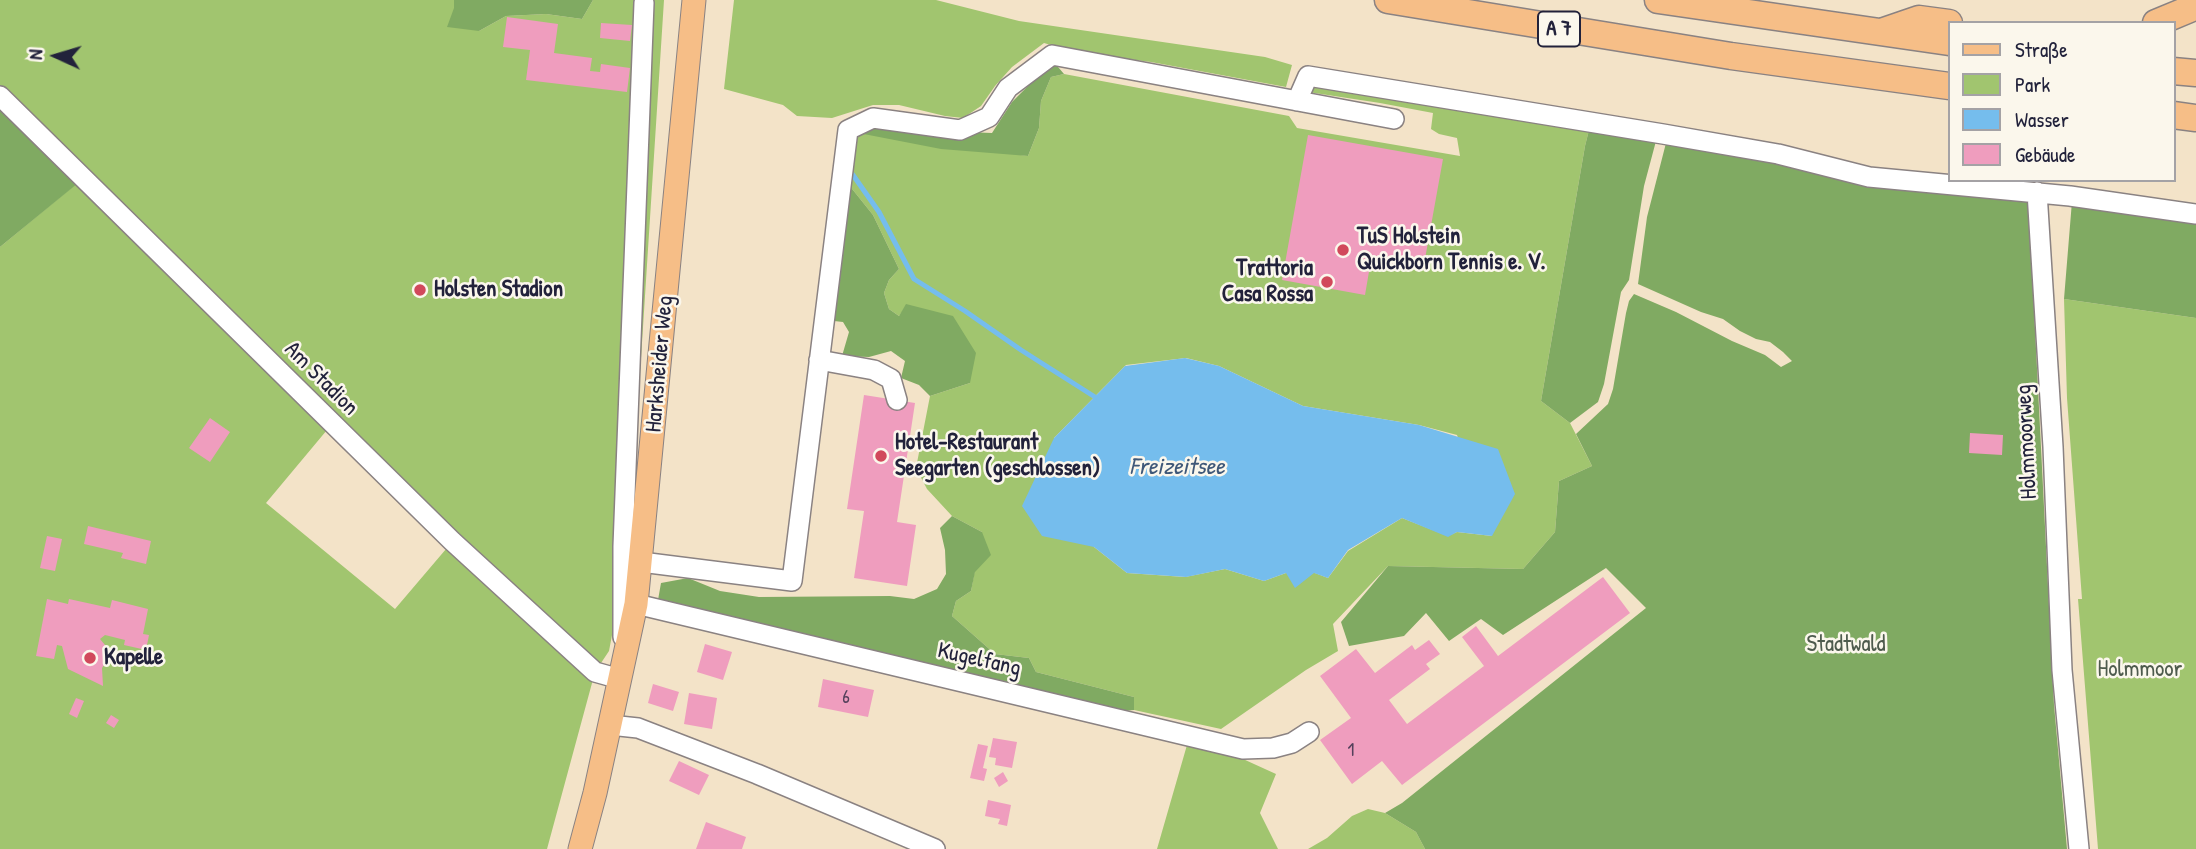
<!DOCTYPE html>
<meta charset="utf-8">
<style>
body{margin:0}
#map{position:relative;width:2196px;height:849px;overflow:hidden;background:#f3e3c8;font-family:"Patrick Hand",sans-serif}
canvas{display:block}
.legend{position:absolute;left:1948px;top:21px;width:228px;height:161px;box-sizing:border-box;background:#fbf7ec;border:2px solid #a4a2a5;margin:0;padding:9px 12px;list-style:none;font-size:21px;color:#22223b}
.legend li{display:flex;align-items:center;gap:14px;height:35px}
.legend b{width:35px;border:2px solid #a4a2a5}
.north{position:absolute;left:21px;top:21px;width:70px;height:70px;-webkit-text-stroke:5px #fbf7ec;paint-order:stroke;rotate:274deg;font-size:19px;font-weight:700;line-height:28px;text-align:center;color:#22223b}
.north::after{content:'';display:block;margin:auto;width:24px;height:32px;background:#22223b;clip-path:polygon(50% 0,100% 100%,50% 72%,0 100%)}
</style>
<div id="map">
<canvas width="2196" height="849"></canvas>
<ul class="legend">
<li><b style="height:9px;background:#f6be87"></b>Straße</li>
<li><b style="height:19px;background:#a1c56f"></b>Park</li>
<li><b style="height:19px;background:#75bded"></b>Wasser</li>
<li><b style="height:19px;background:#ef9dbe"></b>Gebäude</li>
</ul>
<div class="north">N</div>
</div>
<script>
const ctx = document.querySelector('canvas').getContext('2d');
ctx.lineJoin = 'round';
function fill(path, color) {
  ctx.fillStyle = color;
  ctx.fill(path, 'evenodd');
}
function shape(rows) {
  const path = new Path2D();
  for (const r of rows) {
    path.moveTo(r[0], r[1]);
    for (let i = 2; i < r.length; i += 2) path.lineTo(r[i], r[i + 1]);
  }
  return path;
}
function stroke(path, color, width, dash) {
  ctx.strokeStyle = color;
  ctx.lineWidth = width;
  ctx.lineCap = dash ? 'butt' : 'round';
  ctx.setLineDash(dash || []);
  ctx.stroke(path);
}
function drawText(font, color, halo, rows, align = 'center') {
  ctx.font = font + ' "Patrick Hand",sans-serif';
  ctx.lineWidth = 5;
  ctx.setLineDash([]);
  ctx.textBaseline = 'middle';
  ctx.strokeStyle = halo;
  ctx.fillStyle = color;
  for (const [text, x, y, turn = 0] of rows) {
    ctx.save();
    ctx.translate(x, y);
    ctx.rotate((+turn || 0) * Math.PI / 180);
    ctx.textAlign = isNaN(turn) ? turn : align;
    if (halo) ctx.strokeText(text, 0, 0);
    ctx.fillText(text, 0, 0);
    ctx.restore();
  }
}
fill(shape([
 [0,0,454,0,454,8,479,31,506,16,546,14,582,19,593,0,664,0,629,545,609,651,595,672,547,849,0,849,0,247,82,179,0,96],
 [332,424,452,542,395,609,266,503],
 [734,0,936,0,1019,21,1265,57,1292,65,1286,87,1151,62,1074,52,1044,43,1012,67,995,86,981,106,963,118,945,116,899,105,873,105,832,118,797,116,783,105,724,89],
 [1064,74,1289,116,1297,128,1460,156,1457,138,1439,134,1431,129,1433,113,1380,103,1308,92,1315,83,1589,130,1585,146,1541,401,1570,423,1592,466,1559,481,1555,532,1523,569,1388,566,1333,624,1338,651,1306,670,1221,729,1134,710,1134,697,1036,672,1029,658,995,654,952,616,956,601,971,591,982,532,952,516,927,489,916,468,930,396,970,383,921,309,907,305,899,316,889,309,884,293,889,280,899,269,873,215,849,185,856,132,1028,156,1039,128,1041,101,1051,77],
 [1186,358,1219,366,1303,406,1419,425,1457,435,1492,536,1457,532,1448,536,1402,518,1348,551,1328,578,1315,573,1286,573,1264,581,1225,569,1185,577,1127,573,1094,547,1054,438,1126,365],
 [2064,299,2196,318,2196,849,2098,849,2078,599,2082,599,2067,398],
 [1187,745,1243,759,1276,774,1260,813,1278,849,1157,849],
 [1368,809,1385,813,1416,832,1425,849,1308,849,1327,838,1352,816]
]), '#a1c56f');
fill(shape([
 [454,0,593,0,582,19,546,14,506,16,479,31,447,27,454,8],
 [1053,61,1064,74,1051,77,1041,101,1039,128,1028,156,941,149,843,130,862,113,940,131,992,133,1012,102],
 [0,96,83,179,0,247],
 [1589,130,1656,141,1644,186,1629,280,1621,292,1604,384,1598,402,1570,423,1541,401,1585,146],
 [1666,143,2032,199,2034,309,2054,705,2067,849,1425,849,1416,832,1385,813,1402,803,1646,608,1606,568,1503,635,1481,619,1449,641,1426,613,1404,636,1349,646,1341,622,1388,566,1523,569,1555,532,1559,481,1592,466,1576,434,1608,404,1613,389,1626,313,1629,301,1634,294,1676,312,1732,341,1765,355,1781,367,1792,361,1783,352,1770,342,1756,339,1740,331,1723,319,1701,312,1638,284,1647,217],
 [849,185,873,215,899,269,889,280,884,293,889,309,899,316,906,304,953,316,976,353,970,383,930,396,919,385,901,378,905,361,891,351,869,357,842,356,849,332,843,322,834,321],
 [2073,189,2196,204,2196,318,2064,299],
 [952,516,982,532,991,555,975,572,971,591,956,601,952,616,995,654,1029,658,1036,672,1134,697,1134,710,1103,713,658,600,661,583,688,578,720,591,759,597,890,596,914,599,937,589,946,574,945,550,940,528]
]), '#80aa62');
fill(shape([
 [1185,358,1219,366,1303,406,1419,425,1498,449,1515,494,1492,536,1457,532,1448,537,1402,518,1348,550,1328,578,1314,573,1295,588,1286,573,1264,581,1225,569,1186,577,1127,573,1094,547,1042,536,1022,506,1054,438,1125,366]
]), '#75bded');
stroke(shape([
 [853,175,879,212,914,279,965,311,1021,350,1095,397]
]), '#75bded', 5);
fill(shape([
 [507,17,558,24,554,53,592,58,590,71,600,72,601,64,630,68,627,92,526,80,530,50,503,47],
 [601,23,632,25,630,41,600,38],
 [1308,135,1443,159,1423,270,1371,260,1365,295,1282,280],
 [864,395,915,403,897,522,916,525,907,586,854,578,864,511,847,509],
 [210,418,230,432,210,462,189,448],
 [1970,433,2003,435,2002,455,1969,453],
 [88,526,151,541,146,564,121,558,123,553,84,544],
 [47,536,62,539,55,571,40,568],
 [1603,577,1630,613,1402,785,1382,761,1352,784,1320,740,1351,718,1320,676,1356,649,1375,673,1412,645,1415,650,1429,640,1440,654,1426,664,1430,669,1389,700,1407,724,1484,666,1462,637,1476,626,1498,656],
 [47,599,68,604,69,599,110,608,112,600,148,609,143,634,149,635,146,650,124,645,125,640,105,635,100,639,105,645,103,648,111,655,102,668,103,686,68,669,62,646,57,645,54,659,36,656],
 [705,644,732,652,723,680,697,672],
 [823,679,874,690,868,717,818,707],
 [653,684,679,692,673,711,648,703],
 [689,693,717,698,712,729,684,724],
 [76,698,84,701,77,718,69,714],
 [111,715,119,720,114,728,106,723],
 [993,738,1017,742,1012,768,995,765,996,758,989,757],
 [978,744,988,746,983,768,987,769,984,781,970,778],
 [679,761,709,775,699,795,669,781],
 [1003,772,1008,781,999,787,994,778],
 [988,800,1011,805,1007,826,998,824,1000,819,985,816],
 [706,822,746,837,742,849,696,849]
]), '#ef9dbe');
const minor = shape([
 [0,96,452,541,595,672,620,679],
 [1297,101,1308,76,1663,134,1778,154,1869,177,2070,196,2196,214],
 [2037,192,2053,447,2062,670,2079,849],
 [819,360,874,370,891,379,897,400],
 [641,562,792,581,848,130,873,118,960,130,989,117,1008,88,1052,55,1394,119],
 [636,604,1243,749,1273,748,1292,743,1309,732],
 [623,637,623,546,644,3],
 [610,725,638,728,757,774,935,849]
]);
const major = shape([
 [580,849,595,793,636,604,694,0]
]);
const highway = shape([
 [1388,0,1731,56,1949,86],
 [1658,0,1949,42],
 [2156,23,2192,8],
 [1884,31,1919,19,1949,23],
 [2173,71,2196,73],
 [2173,115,2196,118]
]);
stroke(minor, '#8a8282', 22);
stroke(major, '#8a8282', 25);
stroke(highway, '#8a8282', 29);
stroke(minor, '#fff', 19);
stroke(major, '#f6be87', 23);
stroke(highway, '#f6be87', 26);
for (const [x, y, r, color] of [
 [1343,250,7,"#d1495b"],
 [1327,282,7,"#d1495b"],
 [420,290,7,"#d1495b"],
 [881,456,7,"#d1495b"],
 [90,658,7,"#d1495b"]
]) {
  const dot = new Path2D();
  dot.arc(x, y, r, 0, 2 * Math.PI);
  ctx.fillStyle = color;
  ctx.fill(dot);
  stroke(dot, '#fbf7ec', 2.5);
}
drawText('19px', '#55415c', null, [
 ["6",846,698],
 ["1",1351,751]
]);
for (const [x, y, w] of [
 [1559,29,42]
]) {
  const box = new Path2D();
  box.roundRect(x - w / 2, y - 17.5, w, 35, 5);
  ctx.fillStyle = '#fbf7ec';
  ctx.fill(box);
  stroke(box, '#22223b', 2);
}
drawText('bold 21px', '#22223b', null, [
 ["A 7",1559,29]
]);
drawText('bold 23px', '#22223b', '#fbf7ec', [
 ["TuS Holstein",1357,237],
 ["Quickborn Tennis e. V.",1357,263],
 ["Trattoria",1313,269,"right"],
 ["Casa Rossa",1313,295,"right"],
 ["Holsten Stadion",434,290],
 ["Hotel-Restaurant",895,443],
 ["Seegarten (geschlossen)",895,469],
 ["Kapelle",104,658]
], 'left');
drawText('23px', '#22223b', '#fbf7ec', [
 ["Harksheider Weg",660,364,-85],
 ["Am Stadion",321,379,45],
 ["Holmmoorweg",2027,442,-93],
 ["Kugelfang",979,660,13]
]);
drawText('23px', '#4e5b4d', '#fbf7ec', [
 ["Stadtwald",1846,645],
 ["Holmmoor",2140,670]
]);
drawText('italic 24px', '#3f5879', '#fbf7ec', [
 ["Freizeitsee",1177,468]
]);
</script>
